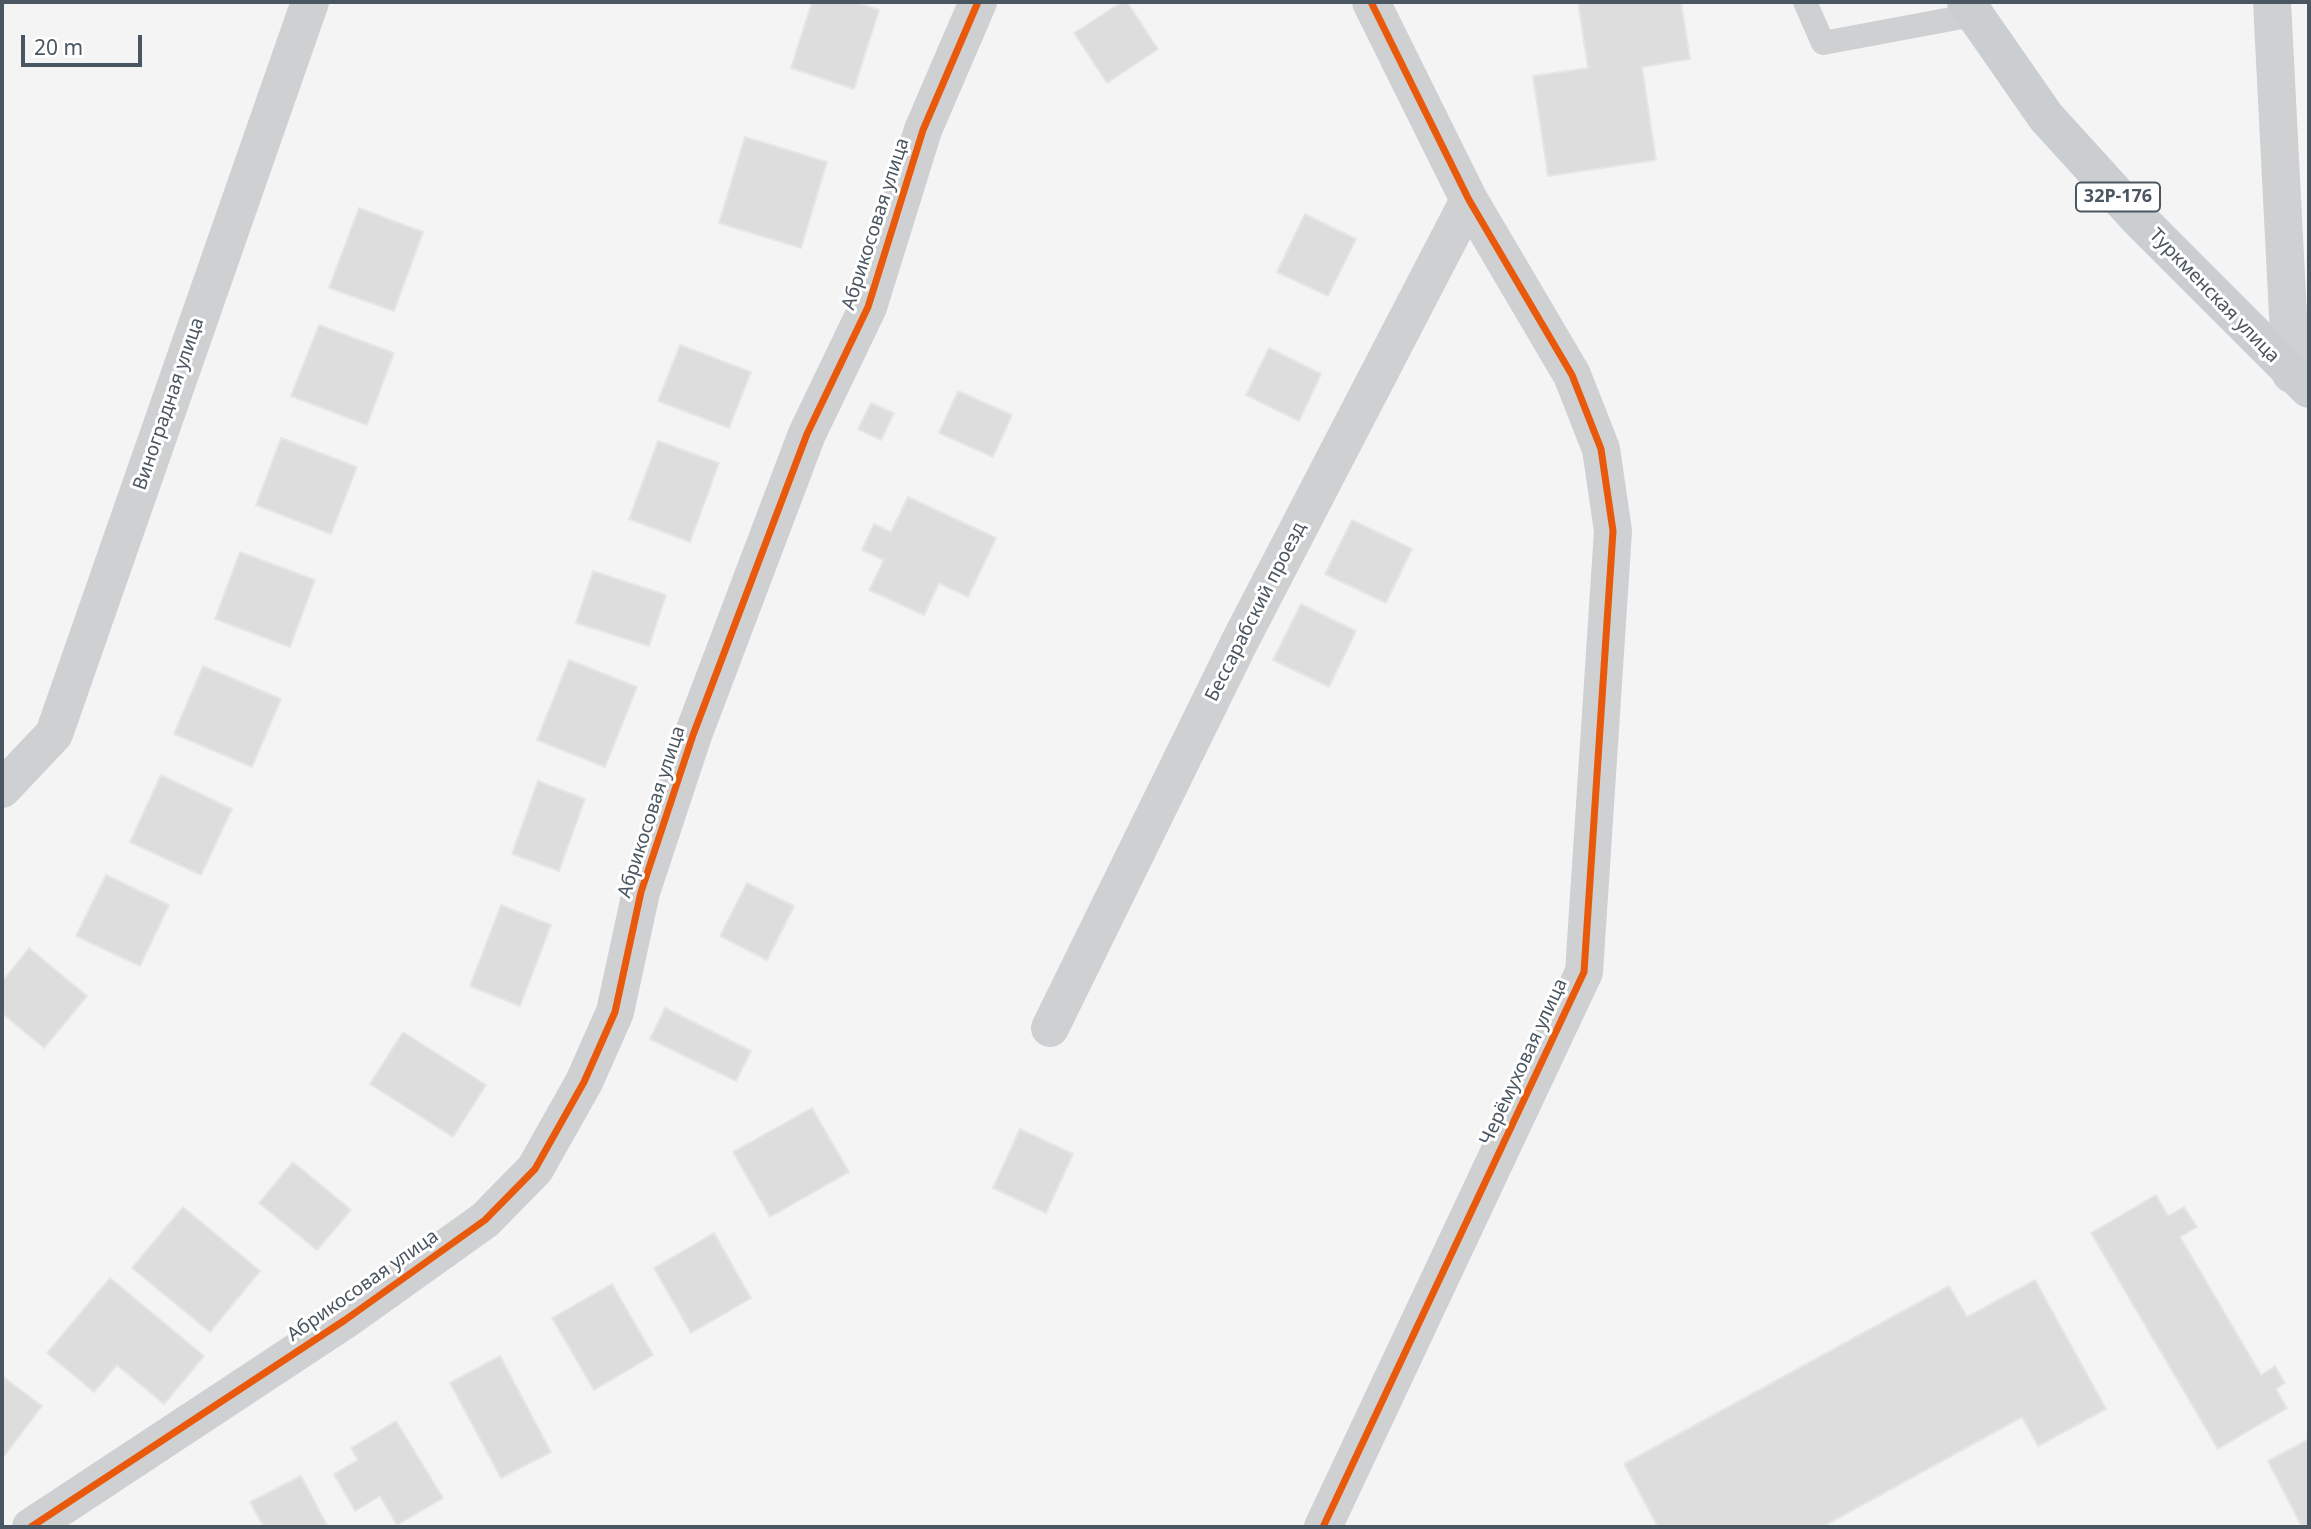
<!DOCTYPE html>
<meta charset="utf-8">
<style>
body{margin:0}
#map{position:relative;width:2311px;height:1529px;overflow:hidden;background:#f4f4f4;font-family:"Noto Sans",sans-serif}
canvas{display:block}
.frame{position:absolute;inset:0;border:4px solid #4a5661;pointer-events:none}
.scale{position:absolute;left:21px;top:35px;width:121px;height:32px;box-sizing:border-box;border:4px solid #4a5661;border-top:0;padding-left:9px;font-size:21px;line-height:24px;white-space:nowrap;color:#4a5661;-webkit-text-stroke:5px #fff;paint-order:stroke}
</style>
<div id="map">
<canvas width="2311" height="1529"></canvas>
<div class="frame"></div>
<div class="scale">20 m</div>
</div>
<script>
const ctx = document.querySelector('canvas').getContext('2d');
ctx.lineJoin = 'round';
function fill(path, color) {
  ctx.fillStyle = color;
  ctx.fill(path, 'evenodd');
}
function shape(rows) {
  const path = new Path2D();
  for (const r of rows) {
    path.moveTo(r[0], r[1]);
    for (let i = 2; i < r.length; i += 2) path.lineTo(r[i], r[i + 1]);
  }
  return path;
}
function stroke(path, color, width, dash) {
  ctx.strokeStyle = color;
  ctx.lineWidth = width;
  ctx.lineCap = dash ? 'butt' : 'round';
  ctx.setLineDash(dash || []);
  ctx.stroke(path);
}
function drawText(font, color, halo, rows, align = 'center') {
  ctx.font = font + ' "Noto Sans",sans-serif';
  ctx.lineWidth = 6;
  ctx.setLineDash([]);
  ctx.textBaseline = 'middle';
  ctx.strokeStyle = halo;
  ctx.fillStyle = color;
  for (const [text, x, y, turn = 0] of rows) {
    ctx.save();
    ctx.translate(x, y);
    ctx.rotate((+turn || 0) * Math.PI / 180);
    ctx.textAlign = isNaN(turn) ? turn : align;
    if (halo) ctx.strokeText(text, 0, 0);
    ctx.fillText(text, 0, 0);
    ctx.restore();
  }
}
const building = shape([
 [812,2,856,2,879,10,854,89,791,68,812,2],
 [1122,2,1127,2,1158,49,1107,83,1074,33,1122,2],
 [1578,2,1681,2,1690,59,1642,67,1656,160,1548,176,1533,76,1588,68,1578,2],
 [745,137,827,162,801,248,719,223,745,137],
 [359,208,423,232,394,311,329,288,359,208],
 [1305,214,1356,239,1328,296,1277,272,1305,214],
 [319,325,394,353,367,425,291,396,319,325],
 [680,345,751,372,729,428,658,401,680,345],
 [1269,348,1321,374,1299,421,1246,395,1269,348],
 [958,391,1012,415,993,457,939,433,958,391],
 [871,403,894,413,881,440,858,429,871,403],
 [281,438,357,467,331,534,256,505,281,438],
 [658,441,719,463,690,542,629,519,658,441],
 [908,497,996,538,968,597,939,583,924,615,869,590,884,560,862,550,874,524,891,532,908,497],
 [1352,520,1412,549,1386,603,1325,574,1352,520],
 [240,552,315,580,290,647,215,619,240,552],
 [593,571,666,595,649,646,576,623,593,571],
 [1301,604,1356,631,1329,687,1273,660,1301,604],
 [569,660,637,687,605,767,537,740,569,660],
 [203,666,281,699,252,767,174,734,203,666],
 [161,775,232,809,201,875,130,842,161,775],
 [538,781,585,799,559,871,512,854,538,781],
 [106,875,169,905,140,966,76,936,106,875],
 [747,883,794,906,767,960,720,936,747,883],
 [501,905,551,925,520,1006,470,986,501,905],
 [29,948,87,996,44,1048,2,1013,2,982,29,948],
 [665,1008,751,1051,736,1081,650,1039,665,1008],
 [403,1032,486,1085,453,1137,370,1084,403,1032],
 [812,1108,849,1172,770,1217,733,1152,812,1108],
 [1020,1129,1073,1154,1046,1213,993,1188,1020,1129],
 [293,1162,351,1210,317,1250,259,1203,293,1162],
 [2156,1195,2168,1216,2184,1207,2197,1227,2180,1237,2261,1375,2275,1366,2285,1383,2276,1389,2287,1408,2218,1449,2091,1233,2156,1195],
 [183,1207,260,1271,210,1332,132,1268,183,1207],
 [714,1233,751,1298,691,1333,654,1268,714,1233],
 [110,1278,204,1356,164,1404,117,1365,94,1392,47,1353,110,1278],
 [2035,1280,2106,1409,2038,1446,2022,1417,1822,1527,1658,1527,1624,1464,1949,1286,1967,1317,2035,1280],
 [612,1284,653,1355,594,1390,552,1318,612,1284],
 [500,1356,551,1452,501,1478,450,1383,500,1356],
 [2,1376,42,1406,2,1459,2,1376],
 [396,1421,443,1498,397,1525,380,1496,355,1511,334,1474,358,1460,351,1448,396,1421],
 [2309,1439,2309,1527,2302,1527,2268,1461,2309,1439],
 [301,1476,328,1527,264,1527,250,1502,301,1476]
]);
fill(building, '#ddddde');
stroke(building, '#e5e6e7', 2);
stroke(shape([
 [1805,2,1823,43,1973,15]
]), '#ced0d2', 24);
stroke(shape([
 [2272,2,2291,374],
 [2,789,54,734,310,2],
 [1050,1028,1240,641,1469,200],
 [31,1527,345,1320,485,1220,535,1169,584,1082,615,1012,641,892,693,735,807,434,868,307,923,130,978,2],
 [1323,1527,1584,972,1613,531,1601,449,1572,375,1469,200,1371,2]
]), '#ced0d2', 38);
stroke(shape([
 [1966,2,2046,117,2137,217,2309,389]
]), '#caced1', 38);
stroke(shape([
 [31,1527,345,1320,485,1220,535,1169,584,1082,615,1012,641,892,693,735,807,434,868,307,923,130,978,2],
 [1323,1527,1584,972,1613,531,1601,449,1572,375,1469,200,1371,2]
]), '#e8590c', 7);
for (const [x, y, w] of [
 [2118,197,84]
]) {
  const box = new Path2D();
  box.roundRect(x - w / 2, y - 14.5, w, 29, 5);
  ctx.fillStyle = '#fff';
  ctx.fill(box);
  stroke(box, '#4a5661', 2);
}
drawText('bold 18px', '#4a5661', null, [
 ["32Р-176",2118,197]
]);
drawText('19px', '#4a5661', '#fff', [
 ["Абрикосовая улица",876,224,-72],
 ["Туркменская улица",2214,296,46],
 ["Виноградная улица",169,404,-71],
 ["Бессарабский проезд",1256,612,-63],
 ["Абрикосовая улица",652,812,-72],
 ["Черёмуховая улица",1524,1062,-65],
 ["Абрикосовая улица",363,1286,-35]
]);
</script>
